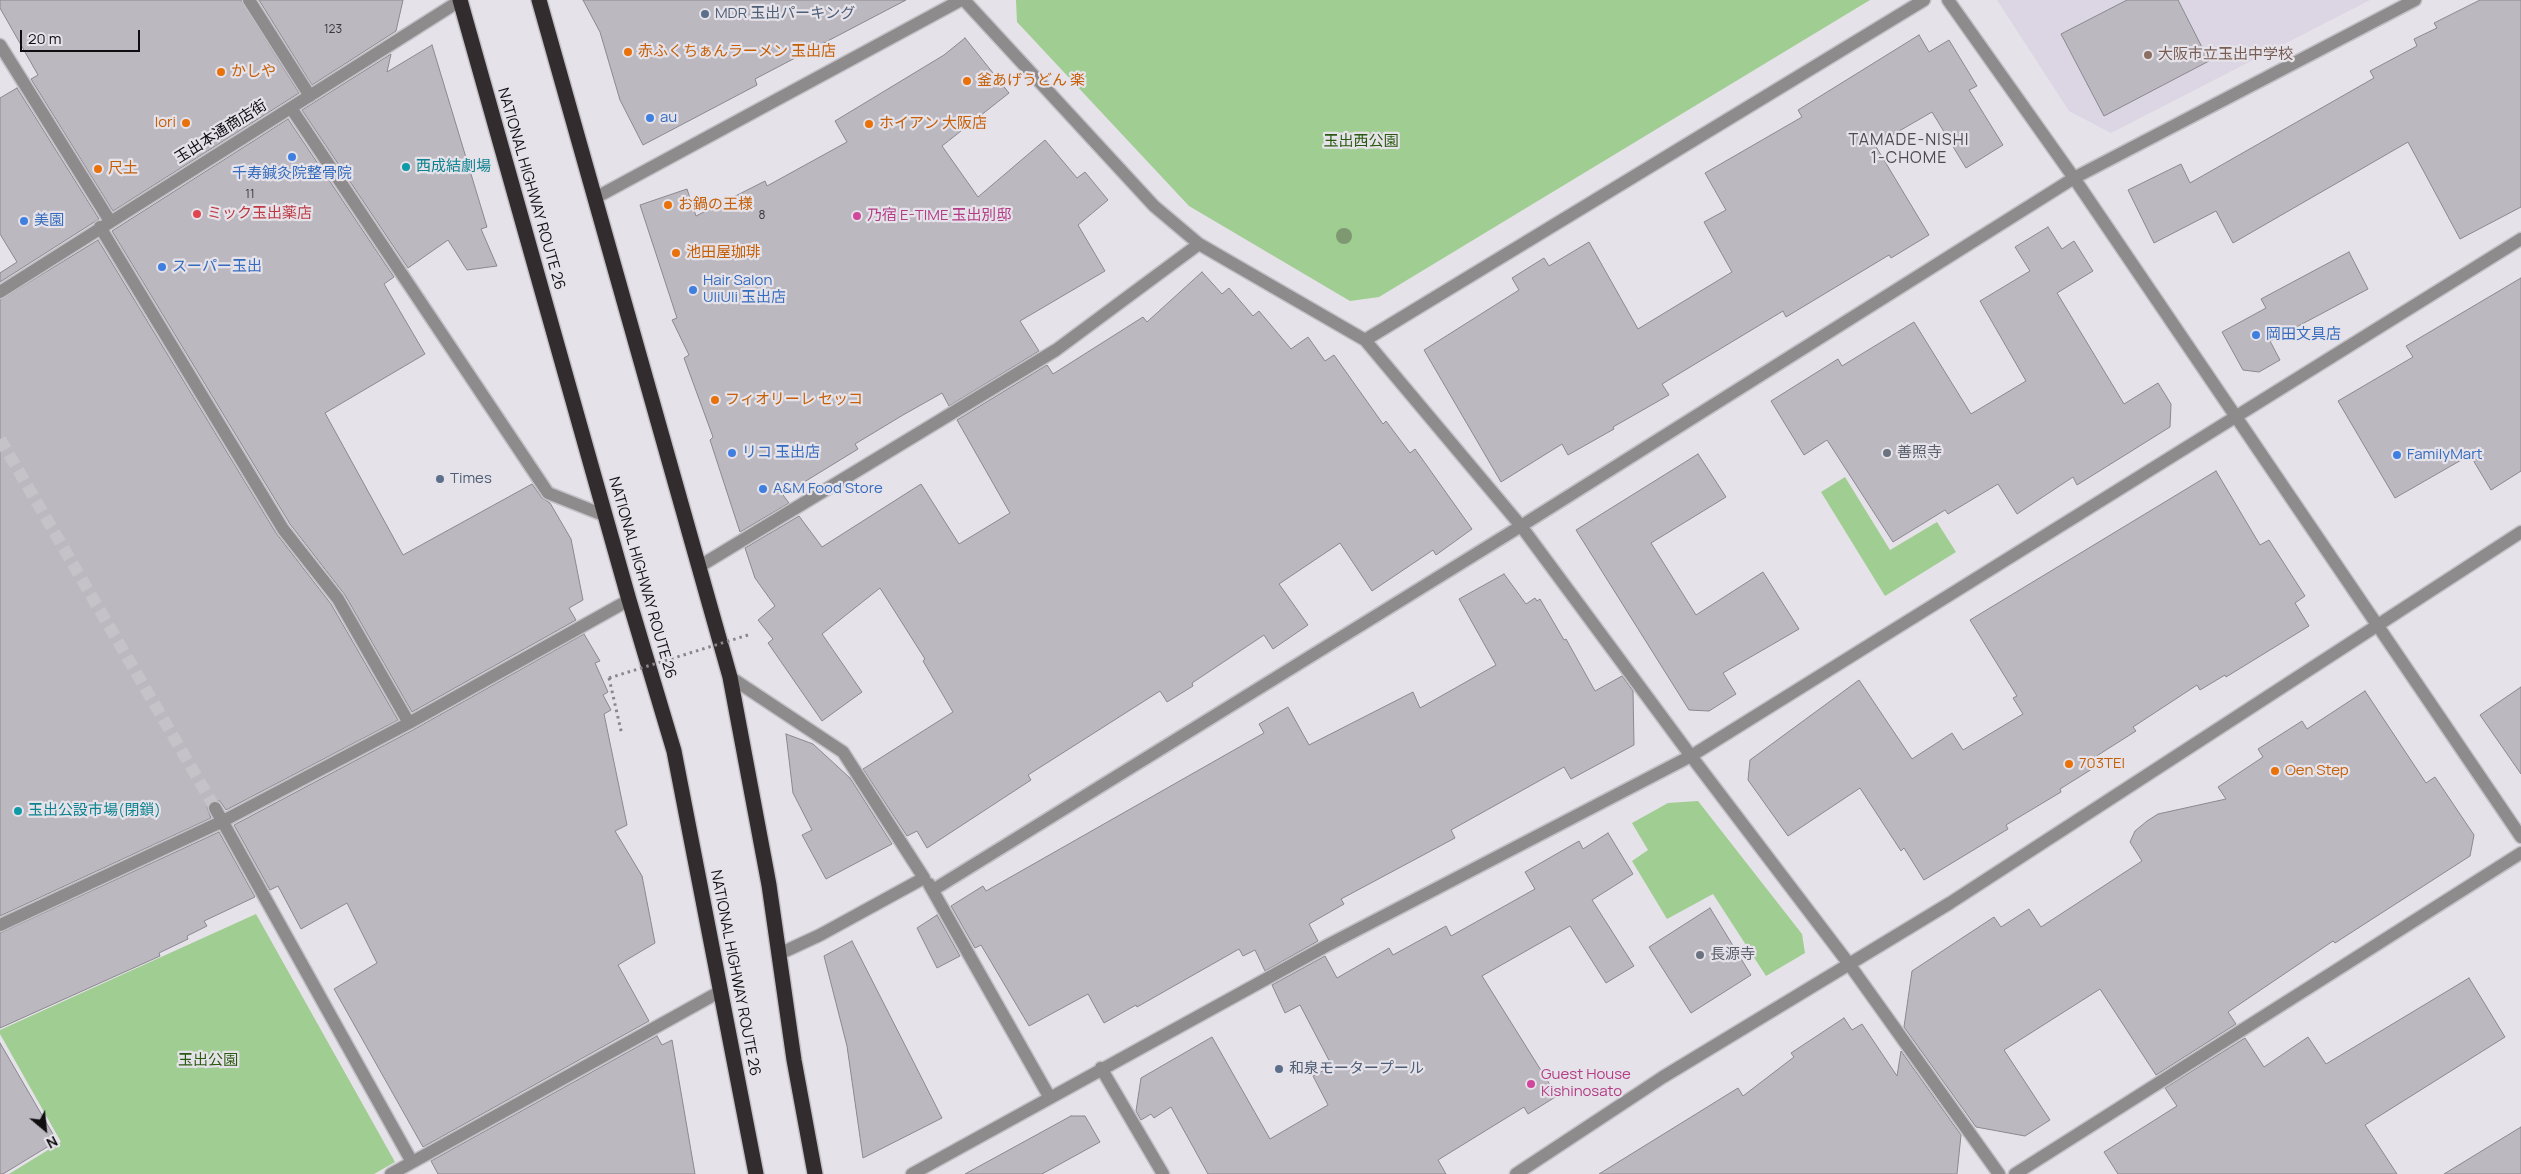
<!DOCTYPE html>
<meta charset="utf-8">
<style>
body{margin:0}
#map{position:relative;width:2521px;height:1174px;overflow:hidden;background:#e5e2e9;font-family:Manrope,sans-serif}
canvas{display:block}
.north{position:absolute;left:20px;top:1104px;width:50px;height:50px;-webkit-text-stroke:4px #e5e2e9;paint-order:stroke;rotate:152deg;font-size:14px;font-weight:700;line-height:20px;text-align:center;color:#0f0e10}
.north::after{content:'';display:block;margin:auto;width:18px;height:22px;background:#0f0e10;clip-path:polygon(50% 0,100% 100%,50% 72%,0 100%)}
.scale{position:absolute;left:20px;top:30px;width:120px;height:22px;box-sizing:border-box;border:2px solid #0f0e10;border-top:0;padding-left:6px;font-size:15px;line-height:18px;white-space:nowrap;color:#0f0e10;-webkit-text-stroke:4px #e5e2e9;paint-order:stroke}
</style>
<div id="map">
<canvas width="2521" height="1174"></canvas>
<div class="north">N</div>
<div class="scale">20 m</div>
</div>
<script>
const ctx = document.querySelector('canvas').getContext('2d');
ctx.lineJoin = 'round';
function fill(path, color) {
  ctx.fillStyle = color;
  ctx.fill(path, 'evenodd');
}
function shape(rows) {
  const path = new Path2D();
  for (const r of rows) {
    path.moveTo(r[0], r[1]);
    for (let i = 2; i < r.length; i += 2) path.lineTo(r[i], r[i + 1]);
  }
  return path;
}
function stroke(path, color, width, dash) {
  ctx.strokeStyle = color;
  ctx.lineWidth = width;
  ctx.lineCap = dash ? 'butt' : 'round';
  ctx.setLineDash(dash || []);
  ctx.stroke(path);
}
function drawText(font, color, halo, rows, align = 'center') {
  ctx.font = font + ' Manrope,"Noto Sans JP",sans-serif';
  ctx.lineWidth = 4.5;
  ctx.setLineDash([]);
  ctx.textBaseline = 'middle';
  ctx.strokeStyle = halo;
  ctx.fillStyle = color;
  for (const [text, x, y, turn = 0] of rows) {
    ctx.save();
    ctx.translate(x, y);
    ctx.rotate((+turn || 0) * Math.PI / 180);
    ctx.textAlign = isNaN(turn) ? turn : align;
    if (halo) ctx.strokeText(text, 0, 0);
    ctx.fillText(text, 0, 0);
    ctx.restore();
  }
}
fill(shape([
 [1997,0,2370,0,2111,133,2069,111]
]), '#dcd5e3');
fill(shape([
 [1016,0,1870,0,1379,297,1350,301,1189,206,1017,22],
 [1845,477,1890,550,1937,522,1956,552,1885,596,1821,492],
 [1698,801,1802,934,1805,953,1766,976,1713,894,1667,919,1632,861,1648,850,1632,823,1668,803],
 [256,914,395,1162,374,1174,9,1174,61,1142,0,1034,0,1030]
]), '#a0cd91');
const building = shape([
 [0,0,241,0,299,93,113,211,31,79,38,75,0,8,0,0],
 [259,0,403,0,396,31,312,85,259,0],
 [583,0,906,0,755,79,757,85,643,145,620,100,600,32,583,0],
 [2127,0,2178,0,2209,61,2104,116,2061,34,2127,0],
 [2480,0,2521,0,2521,207,2460,239,2408,142,2233,243,2216,211,2154,243,2128,190,2181,164,2190,183,2374,78,2370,71,2417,46,2414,39,2437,28,2434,23,2480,0],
 [1919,35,1929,52,1949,40,1977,86,1969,90,2003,145,1966,168,1932,112,1875,145,1929,235,1891,258,1889,255,1786,317,1783,311,1662,384,1669,395,1613,427,1614,429,1568,455,1562,444,1501,482,1424,350,1519,290,1512,278,1544,258,1549,266,1589,242,1638,329,1732,272,1704,222,1726,210,1705,173,1802,117,1798,110,1919,35],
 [965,38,1009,93,942,146,978,197,1045,140,1077,178,1085,172,1108,200,1078,225,1105,271,1020,321,1039,351,949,406,942,393,903,415,855,444,858,449,783,495,789,503,740,532,710,440,713,437,684,358,689,355,672,320,677,318,640,205,687,189,696,216,765,181,767,186,847,142,835,121,944,55,965,38],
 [432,45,487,227,481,229,497,266,467,270,448,240,408,268,302,110,391,54,387,72,432,45],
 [17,88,99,219,0,282,0,273,17,262,0,234,0,98,17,88],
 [288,119,394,277,384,284,425,354,325,413,403,555,532,484,542,498,550,503,571,539,583,600,569,608,576,620,412,712,345,595,290,524,112,231,288,119],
 [2048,227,2062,249,2074,241,2093,271,2057,293,2124,404,2158,383,2171,404,2170,427,2077,485,2073,477,2017,514,1998,484,1948,514,1945,510,1893,542,1827,440,1804,455,1771,401,1838,359,1842,366,1914,322,1971,414,2026,381,1980,301,2030,271,2015,247,2048,227],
 [98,240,276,533,331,604,398,720,226,810,220,801,212,801,207,807,211,818,0,916,0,300,98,240],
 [2349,252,2368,289,2270,341,2280,360,2259,372,2243,370,2222,332,2266,308,2261,299,2349,252],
 [1202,272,1222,294,1229,288,1253,316,1259,311,1291,349,1308,337,1325,361,1334,355,1383,424,1386,421,1410,453,1415,449,1472,529,1436,555,1433,550,1372,591,1340,543,1279,584,1308,625,1273,649,1264,635,1192,683,1193,686,1167,702,1160,691,1028,775,1031,780,927,848,917,831,907,836,863,769,953,712,923,661,925,659,880,588,822,634,862,692,822,721,768,643,773,639,758,620,775,606,755,578,745,548,799,516,822,547,921,484,959,544,1010,513,957,420,1047,365,1053,374,1143,317,1147,322,1202,272],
 [2521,278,2521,471,2491,490,2470,455,2395,498,2338,401,2413,357,2406,346,2521,278],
 [1698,454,1726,497,1651,543,1696,615,1763,572,1799,629,1723,673,1736,694,1709,711,1689,710,1576,530,1698,454],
 [2216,471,2260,545,2269,540,2305,596,2295,603,2309,626,2226,677,2225,675,2200,690,2197,685,2133,727,2136,731,2095,757,2100,764,2060,789,2061,792,2006,825,2008,829,1924,880,1904,848,1901,851,1860,788,1788,836,1748,780,1750,760,1859,680,1912,759,1952,733,1963,750,2023,714,2013,698,2017,696,1970,620,2216,471],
 [1504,574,1526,604,1535,598,1537,601,1540,599,1564,640,1566,639,1595,691,1622,676,1633,691,1634,745,1571,779,1564,767,1451,830,1455,838,1341,899,1344,904,1309,924,1318,941,1265,971,1255,950,1243,956,1239,949,1137,1007,1136,1005,1104,1023,1088,994,1029,1026,981,945,975,948,951,906,983,886,986,891,1264,733,1259,724,1288,707,1309,745,1413,692,1420,708,1496,665,1459,599,1504,574],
 [584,634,600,661,595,663,608,692,603,695,611,710,604,714,627,825,615,831,642,876,655,943,618,965,649,1021,423,1147,334,989,377,963,347,903,301,929,278,886,270,890,234,825,413,730,584,634],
 [2521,687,2521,774,2480,715,2521,687],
 [2365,691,2426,783,2435,777,2474,835,2470,856,2335,943,2333,941,2228,1012,2236,1024,2156,1075,2100,989,2004,1050,2050,1120,2025,1136,1976,1127,1904,1027,1912,971,1994,917,2001,927,2029,909,2041,927,2142,861,2130,842,2135,831,2147,821,2158,814,2226,799,2218,787,2263,757,2258,749,2302,721,2307,729,2365,691],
 [786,734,813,744,850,778,892,844,826,879,802,835,812,830,793,793,786,734],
 [219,832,255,897,204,921,207,926,187,936,188,939,159,953,160,956,0,1028,0,933,219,832],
 [1608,833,1633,874,1592,900,1634,966,1606,983,1570,926,1482,976,1557,1096,1528,1114,1524,1107,1438,1160,1446,1174,1208,1174,1171,1107,1154,1118,1151,1114,1141,1120,1136,1111,1141,1078,1212,1037,1270,1139,1328,1105,1313,1076,1332,1066,1300,1005,1285,1013,1272,985,1325,956,1337,978,1389,948,1393,955,1446,926,1451,936,1535,889,1525,872,1579,841,1583,849,1608,833],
 [1710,908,1751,975,1691,1013,1649,947,1710,908],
 [937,915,960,956,937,968,917,928,937,915],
 [852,941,942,1118,863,1158,847,1046,824,956,852,941],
 [2469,978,2505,1037,2365,1125,2397,1174,2118,1174,2104,1152,2177,1106,2165,1088,2245,1038,2264,1067,2308,1037,2326,1064,2469,978],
 [1844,1018,1852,1030,1862,1024,1897,1076,1901,1051,1961,1135,1957,1174,1599,1174,1738,1088,1743,1096,1794,1057,1791,1053,1844,1018],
 [657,1036,662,1045,672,1040,695,1174,438,1174,431,1161,657,1036],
 [0,1043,57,1141,3,1174,0,1174,0,1043],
 [1071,1116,1085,1116,1100,1142,1042,1174,965,1174,1071,1116],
 [2521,1127,2521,1174,2444,1174,2521,1127]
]);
fill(building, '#bcb8bf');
stroke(building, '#8b888f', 1);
stroke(shape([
 [0,439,215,808]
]), '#c5c2c8', 12, [12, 6]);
const minor = shape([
 [249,0,310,96],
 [964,0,1154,206,1199,244,1365,340,1521,526,1691,756,1849,964,1999,1174],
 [1948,0,2074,178,2521,837],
 [0,45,110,221],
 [291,108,548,493,606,516],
 [595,198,961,0],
 [100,227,283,529,338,599,409,723],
 [0,292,461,0],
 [1365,340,1924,0],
 [700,566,1056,350,1199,244],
 [730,677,843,752,924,878,820,935,779,954],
 [215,808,412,1162],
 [929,884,1050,1098],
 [933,890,1521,526,2074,178,2415,0],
 [0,925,223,821,409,723,629,600],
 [1101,1068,1163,1174],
 [391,1174,721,991],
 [912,1174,1326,946,1691,756,2521,239],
 [1516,1174,1663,1077,1950,903,2521,532],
 [2015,1174,2521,853]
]);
const highway = shape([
 [460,0,629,600,674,751,756,1174],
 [539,0,730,677,769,885,794,1060,815,1174]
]);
stroke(minor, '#c3c0c6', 15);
stroke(highway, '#c3c0c6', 18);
stroke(shape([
 [609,678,622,735]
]), '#89878c', 3, [2.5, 4]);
stroke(minor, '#8e8b8d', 12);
stroke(highway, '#322c2f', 15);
stroke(shape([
 [609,678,748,635]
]), '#89878c', 3, [2.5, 4]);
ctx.fillStyle = '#7e9871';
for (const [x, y] of [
 [1344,236]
]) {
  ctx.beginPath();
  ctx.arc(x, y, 8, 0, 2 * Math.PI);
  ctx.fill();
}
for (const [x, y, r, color] of [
 [705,14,5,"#5c6f8a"],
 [628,52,5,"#e8710a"],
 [2148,55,5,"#8d6e63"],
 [221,72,5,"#e8710a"],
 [967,81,5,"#e8710a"],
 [650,118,5,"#3f7fe0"],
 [186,123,5,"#e8710a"],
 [869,124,5,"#e8710a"],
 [292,157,5,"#3f7fe0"],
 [406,167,5,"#0f9aa8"],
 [98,169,5,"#e8710a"],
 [668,205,5,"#e8710a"],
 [197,214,5,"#e0444e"],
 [857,216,5,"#d1479c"],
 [24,221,5,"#3f7fe0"],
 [676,253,5,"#e8710a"],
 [162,267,5,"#3f7fe0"],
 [693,290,5,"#3f7fe0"],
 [2256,335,5,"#3f7fe0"],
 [715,400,5,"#e8710a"],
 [732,453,5,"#3f7fe0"],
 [1887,453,5,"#6b7280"],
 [2397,455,5,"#3f7fe0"],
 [440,479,5,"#5c6f8a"],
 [763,489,5,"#3f7fe0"],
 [2069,764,5,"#e8710a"],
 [2275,771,5,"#e8710a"],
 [18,811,5,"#0f9aa8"],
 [1700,955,5,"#6b7280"],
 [1279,1069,5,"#5c6f8a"],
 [1531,1084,5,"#d1479c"]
]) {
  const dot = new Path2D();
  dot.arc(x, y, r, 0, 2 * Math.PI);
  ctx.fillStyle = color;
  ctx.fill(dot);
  stroke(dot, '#e5e2e9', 2);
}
drawText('12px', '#3a383c', null, [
 ["123",333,30],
 ["11",250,195],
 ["8",762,216]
]);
drawText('15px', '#4e5e75', '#e5e2e9', [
 ["MDR 玉出パーキング",715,14],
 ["Times",450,479],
 ["和泉モータープール",1289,1069]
], 'left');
drawText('15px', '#c56008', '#e5e2e9', [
 ["赤ふくちぁんラーメン 玉出店",638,52],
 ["かしや",231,72],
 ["釜あげうどん 楽",977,81],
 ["Iori",176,123,"right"],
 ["ホイアン 大阪店",879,124],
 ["尺土",108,169],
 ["お鍋の王様",678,205],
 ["池田屋珈琲",686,253],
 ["フィオリーレ セッコ",725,400],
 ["703TEI",2079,764],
 ["Oen Step",2285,771]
], 'left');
drawText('15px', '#785e54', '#e5e2e9', [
 ["大阪市立玉出中学校",2158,55]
], 'left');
drawText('15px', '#366cbe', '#e5e2e9', [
 ["au",660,118],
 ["千寿鍼灸院整骨院",292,174,"center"],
 ["美園",34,221],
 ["スーパー玉出",172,267],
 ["Hair Salon",703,281],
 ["UliUli 玉出店",703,298],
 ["岡田文具店",2266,335],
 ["リコ 玉出店",742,453],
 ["FamilyMart",2407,455],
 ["A&M Food Store",773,489]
], 'left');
drawText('15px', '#0f0e10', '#e5e2e9', [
 ["玉出本通商店街",221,132,-32],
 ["NATIONAL HIGHWAY ROUTE 26",531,189,74],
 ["NATIONAL HIGHWAY ROUTE 26",642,578,74],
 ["NATIONAL HIGHWAY ROUTE 26",735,973,79]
]);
drawText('15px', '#295b0f', '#e5e2e9', [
 ["玉出西公園",1361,142],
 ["玉出公園",208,1061]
]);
drawText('15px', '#0d838f', '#e5e2e9', [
 ["西成結劇場",416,167],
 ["玉出公設市場(閉鎖)",28,811]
], 'left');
drawText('15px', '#be3a42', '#e5e2e9', [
 ["ミック玉出薬店",207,214]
], 'left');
drawText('15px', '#b23c85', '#e5e2e9', [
 ["乃宿 E-TIME 玉出別邸",867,216],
 ["Guest House",1541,1075],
 ["Kishinosato",1541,1092]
], 'left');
drawText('15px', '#5b616d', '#e5e2e9', [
 ["善照寺",1897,453],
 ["長源寺",1710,955]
], 'left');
ctx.letterSpacing = '1px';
drawText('16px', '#4d4a50', '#e5e2e9', [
 ["TAMADE-NISHI",1909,141],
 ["1-CHOME",1909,159]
]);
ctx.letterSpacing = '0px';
</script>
